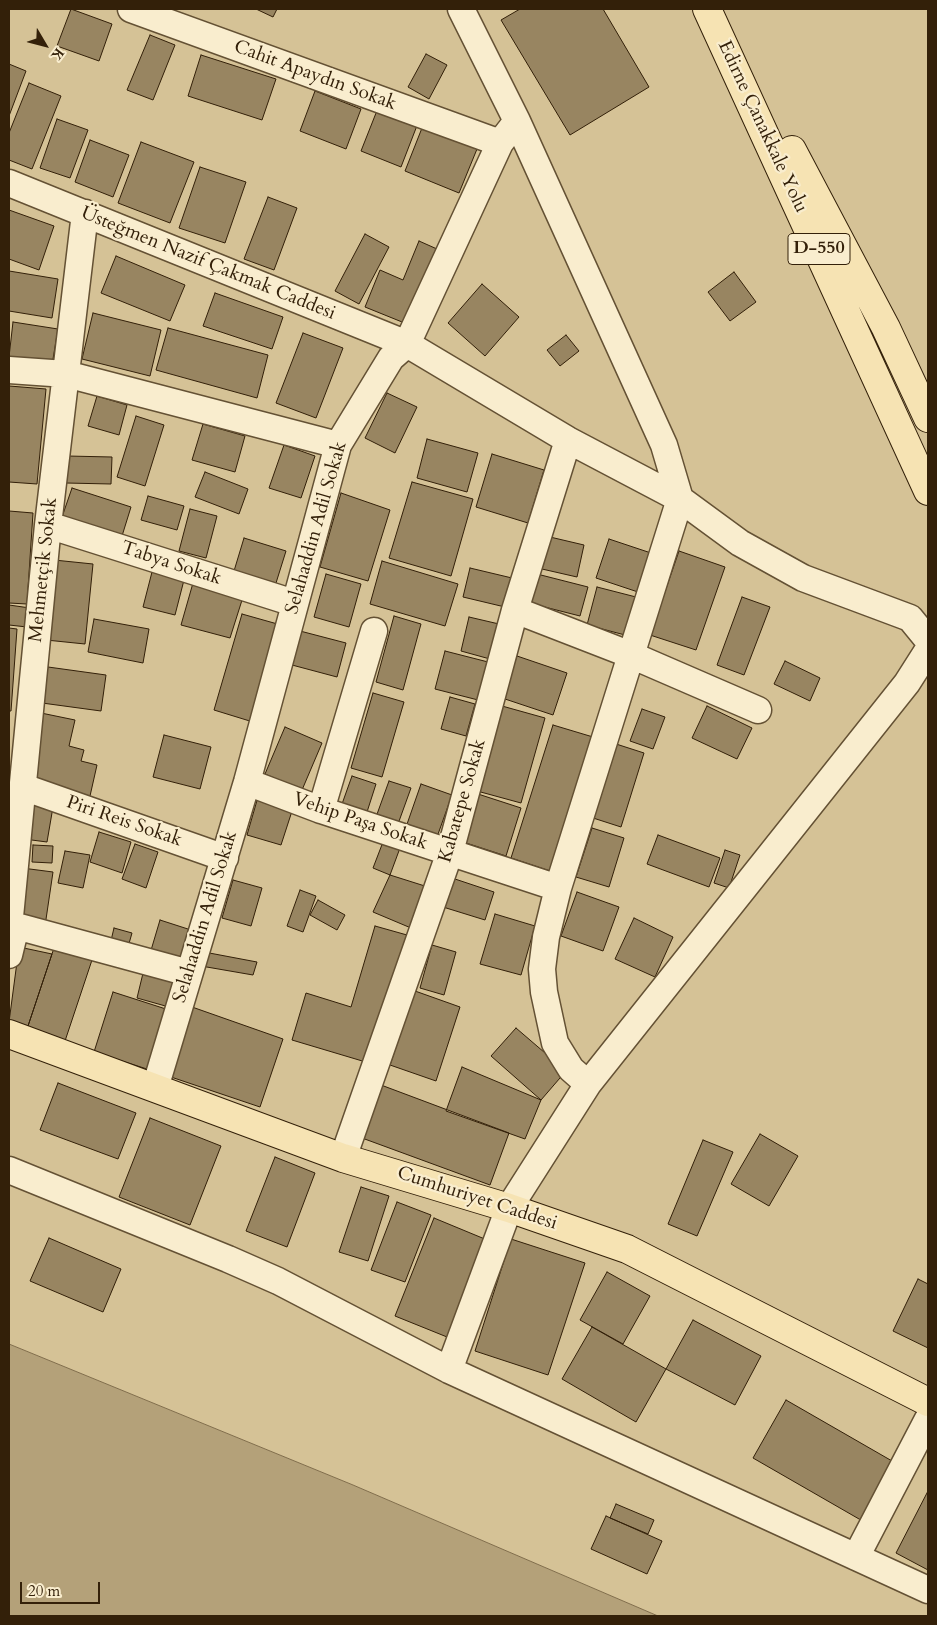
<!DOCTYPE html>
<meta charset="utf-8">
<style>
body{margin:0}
#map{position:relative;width:937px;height:1625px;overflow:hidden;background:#f6e3b3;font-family:Cardo,serif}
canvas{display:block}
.frame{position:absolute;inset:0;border:10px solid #332009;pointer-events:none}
.north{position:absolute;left:20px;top:20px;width:50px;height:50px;-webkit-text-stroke:4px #f9edce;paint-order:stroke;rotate:127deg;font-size:14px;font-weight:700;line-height:20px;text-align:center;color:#332009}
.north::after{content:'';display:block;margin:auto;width:18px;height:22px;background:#332009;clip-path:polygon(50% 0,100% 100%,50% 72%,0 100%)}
.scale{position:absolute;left:20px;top:1582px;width:80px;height:22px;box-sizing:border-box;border:2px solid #332009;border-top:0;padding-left:6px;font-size:15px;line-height:18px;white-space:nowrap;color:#332009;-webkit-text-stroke:4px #f9edce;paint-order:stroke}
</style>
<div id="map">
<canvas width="937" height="1625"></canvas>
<div class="frame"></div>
<div class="north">K</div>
<div class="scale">20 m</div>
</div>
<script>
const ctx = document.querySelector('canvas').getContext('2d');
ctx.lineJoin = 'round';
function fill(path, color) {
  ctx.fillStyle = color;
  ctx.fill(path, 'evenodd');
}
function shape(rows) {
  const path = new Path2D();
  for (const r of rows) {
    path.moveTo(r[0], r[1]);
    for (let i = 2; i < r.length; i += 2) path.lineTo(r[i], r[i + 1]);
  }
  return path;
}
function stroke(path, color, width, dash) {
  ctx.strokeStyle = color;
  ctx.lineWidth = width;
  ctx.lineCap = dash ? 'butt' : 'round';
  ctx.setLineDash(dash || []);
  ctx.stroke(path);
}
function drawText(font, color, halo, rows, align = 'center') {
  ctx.font = font + ' Cardo,serif';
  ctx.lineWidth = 4.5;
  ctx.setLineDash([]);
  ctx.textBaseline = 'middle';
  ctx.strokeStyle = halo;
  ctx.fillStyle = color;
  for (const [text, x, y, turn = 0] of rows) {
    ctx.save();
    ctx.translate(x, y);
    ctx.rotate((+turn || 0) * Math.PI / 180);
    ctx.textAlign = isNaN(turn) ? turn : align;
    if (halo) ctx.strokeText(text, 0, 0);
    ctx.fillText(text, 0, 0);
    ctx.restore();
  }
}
fill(shape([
 [9,9,928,9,928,1616,658,1616,353,1485,9,1344]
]), '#d5c296');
const water = shape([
 [9,1344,353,1485,658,1616,9,1616,9,1344]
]);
fill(water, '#b4a179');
stroke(water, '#806d4c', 1);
const building = shape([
 [71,9,112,24,99,61,57,46,71,9],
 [256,9,277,9,273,17,256,9],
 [520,9,603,9,649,87,570,135,501,20,520,9],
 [150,35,175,45,153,100,127,90,150,35],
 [426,54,447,65,429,99,408,87,426,54],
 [201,55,276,79,262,120,188,96,201,55],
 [9,64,26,71,9,116,9,64],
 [29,83,61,96,32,169,9,160,9,133,29,83],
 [315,91,361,109,346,149,300,131,315,91],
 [378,108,418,123,401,167,361,151,378,108],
 [57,119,88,130,70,178,40,168,57,119],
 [422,128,477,149,459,193,405,171,422,128],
 [90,140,129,155,113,197,75,182,90,140],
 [141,142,194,162,170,223,118,203,141,142],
 [200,167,246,182,225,243,179,228,200,167],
 [268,197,297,208,274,270,244,259,268,197],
 [9,210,54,226,39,270,9,259,9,210],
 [365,234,389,247,359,304,335,291,365,234],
 [419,241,437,249,407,324,365,307,380,270,403,280,419,241],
 [116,256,185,285,170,321,101,293,116,256],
 [9,271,58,279,52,318,9,311,9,271],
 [734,272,756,302,730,321,708,292,734,272],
 [482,284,519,317,485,356,448,323,482,284],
 [215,293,283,317,272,349,203,326,215,293],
 [93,313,161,330,150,376,82,359,93,313],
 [13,322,58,329,52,365,9,357,13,322],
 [168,328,268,355,257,398,156,370,168,328],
 [303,333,343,348,316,418,276,403,303,333],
 [566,335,579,351,560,366,547,350,566,335],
 [9,386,46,389,37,484,9,482,9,386],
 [387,393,417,407,395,453,365,438,387,393],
 [97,396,127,405,119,435,88,426,97,396],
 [136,416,164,425,145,486,117,477,136,416],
 [203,424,245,436,235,472,192,460,203,424],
 [427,439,478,453,467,492,417,478,427,439],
 [284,445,315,456,301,498,269,488,284,445],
 [492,454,544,470,528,523,476,507,492,454],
 [67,456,112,457,111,484,66,483,67,456],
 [205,472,248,489,239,514,195,497,205,472],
 [412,482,473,499,451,576,389,558,412,482],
 [72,488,131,507,122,536,62,517,72,488],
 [341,493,390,510,368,581,320,567,341,493],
 [148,496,184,506,177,530,141,520,148,496],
 [190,509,217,516,206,558,179,551,190,509],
 [9,511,33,513,27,604,9,603,9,511],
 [550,537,584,545,577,577,542,569,550,537],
 [244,538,286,551,276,583,234,571,244,538],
 [609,539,651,553,638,592,596,578,609,539],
 [679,551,725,567,696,650,650,635,679,551],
 [54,560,93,564,85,644,46,640,54,560],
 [382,561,458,584,445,626,370,604,382,561],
 [470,568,512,578,505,607,463,597,470,568],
 [152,572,184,580,175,615,143,607,152,572],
 [533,573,588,587,580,616,525,602,533,573],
 [326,574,361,584,349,627,314,617,326,574],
 [193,583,243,597,230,638,181,625,193,583],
 [597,587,636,597,625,635,587,625,597,587],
 [742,597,770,607,744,675,717,665,742,597],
 [9,605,30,608,27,627,9,625,9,605],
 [242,614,281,625,253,722,214,710,242,614],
 [394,616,421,624,403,690,376,682,394,616],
 [469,617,499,624,490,659,461,651,469,617],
 [94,619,149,629,143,663,88,652,94,619],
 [9,628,17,629,11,711,9,711,9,628],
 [300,631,346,643,337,677,292,665,300,631],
 [445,651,492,663,482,701,435,689,445,651],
 [517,656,567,673,553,715,502,698,517,656],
 [785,661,820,678,810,701,774,684,785,661],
 [48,667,106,675,101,711,42,703,48,667],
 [373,693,404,702,382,777,351,768,373,693],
 [450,697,475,704,466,736,441,729,450,697],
 [502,706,545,718,521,803,477,791,502,706],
 [707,706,752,728,737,759,692,738,707,706],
 [642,709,665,717,653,749,630,741,642,709],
 [41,713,75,720,69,746,84,750,81,761,97,765,90,796,26,782,41,713],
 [553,725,593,737,550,871,511,858,553,725],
 [285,727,322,743,302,790,265,774,285,727],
 [164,735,211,747,200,789,153,777,164,735],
 [613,743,644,753,621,827,590,817,613,743],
 [352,776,376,784,367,812,342,804,352,776],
 [389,781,411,788,398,824,376,817,389,781],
 [421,784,452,795,437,837,406,827,421,784],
 [478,794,521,808,506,856,463,842,478,794],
 [258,797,293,808,281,845,247,835,258,797],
 [30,804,53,807,47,842,24,839,30,804],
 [592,828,624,838,609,887,576,877,592,828],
 [99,832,131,842,122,873,90,862,99,832],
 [658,835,720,858,709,887,647,864,658,835],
 [383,842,400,848,390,875,373,868,383,842],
 [135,844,158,852,146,888,122,879,135,844],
 [33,845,53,846,52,863,32,862,33,845],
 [725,850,740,855,729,888,714,883,725,850],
 [65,851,90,855,83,888,58,883,65,851],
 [22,868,53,872,45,926,14,921,22,868],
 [390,875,428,887,411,928,373,912,390,875],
 [452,878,494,892,485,920,443,907,452,878],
 [233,880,262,888,251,926,222,918,233,880],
 [300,890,316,896,303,932,287,926,300,890],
 [577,892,619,907,603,951,561,936,577,892],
 [318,900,345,915,337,930,310,915,318,900],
 [495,914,535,926,521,975,480,964,495,914],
 [634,918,673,937,655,977,615,959,634,918],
 [160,920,191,930,180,967,149,957,160,920],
 [375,926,407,935,369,1063,292,1040,306,993,351,1007,375,926],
 [114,928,132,933,126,954,109,949,114,928],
 [55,945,93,957,65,1041,27,1029,55,945],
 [432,945,456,952,444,995,420,988,432,945],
 [19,947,52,954,27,1029,9,1022,19,947],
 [204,952,257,962,253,975,201,966,204,952],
 [145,965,178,973,169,1007,137,998,145,965],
 [415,991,460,1007,436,1081,390,1065,415,991],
 [113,992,169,1010,150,1070,94,1052,113,992],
 [192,1007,283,1039,260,1107,168,1076,192,1007],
 [516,1028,566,1071,541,1100,491,1056,516,1028],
 [462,1067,541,1100,525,1139,446,1111,462,1067],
 [58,1083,136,1113,118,1159,40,1130,58,1083],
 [381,1085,509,1133,490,1185,362,1138,381,1085],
 [150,1118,221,1146,190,1225,119,1197,150,1118],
 [760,1134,798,1156,769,1206,731,1184,760,1134],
 [703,1140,733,1152,697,1236,668,1224,703,1140],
 [275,1157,315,1173,287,1247,246,1231,275,1157],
 [361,1187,389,1196,368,1261,339,1252,361,1187],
 [397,1202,431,1215,405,1282,371,1270,397,1202],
 [434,1218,492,1242,452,1339,395,1316,434,1218],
 [49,1238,121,1269,103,1312,30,1281,49,1238],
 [511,1239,585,1263,548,1375,475,1351,511,1239],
 [607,1272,650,1296,623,1344,580,1320,607,1272],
 [918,1279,928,1284,928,1348,893,1331,918,1279],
 [693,1320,761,1356,735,1405,666,1369,693,1320],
 [592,1327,666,1369,636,1422,562,1379,592,1327],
 [786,1400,899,1465,866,1523,753,1458,786,1400],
 [928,1491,928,1570,896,1553,928,1491],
 [616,1504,654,1520,648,1534,610,1518,616,1504],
 [606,1516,662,1541,647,1574,591,1549,606,1516]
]);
fill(building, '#988561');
stroke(building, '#332009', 1);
const minor = shape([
 [131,9,500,143],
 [517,121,664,445,680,499,558,888,546,937,542,969,544,992,555,1043,571,1069,588,1084],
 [9,183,407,344,568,440,680,499,740,543,803,578,910,618,928,640],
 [9,370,66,374,338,445],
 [48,525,294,603],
 [515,610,631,655,758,710],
 [247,782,321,810,558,888],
 [23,787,225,858],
 [321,810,374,631],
 [9,927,48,525,85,213],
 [9,927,16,926,189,973],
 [9,955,16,926],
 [155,1088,247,782,338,445,391,358,407,344,500,143,517,121,461,9],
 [343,1158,450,852,515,610,568,440],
 [9,1170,228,1259,278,1281,449,1370,928,1590],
 [449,1370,509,1208,588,1084,907,683,928,650],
 [856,1557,928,1419]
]);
const major = shape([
 [9,1034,343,1158,509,1208,627,1249,928,1402]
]);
const highway = shape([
 [707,9,928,491],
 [792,150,886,328,928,418]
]);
stroke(minor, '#645134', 29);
stroke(major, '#332009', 30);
stroke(highway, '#332009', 30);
stroke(minor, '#f9edce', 26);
stroke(major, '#f6e3b3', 28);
stroke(highway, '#f6e3b3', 28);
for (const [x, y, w] of [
 [819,249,62]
]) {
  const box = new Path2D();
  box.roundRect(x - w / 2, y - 15.5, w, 31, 4);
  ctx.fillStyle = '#f9edce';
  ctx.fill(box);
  stroke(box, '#332009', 1);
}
drawText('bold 18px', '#332009', null, [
 ["D-550",819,249]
]);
drawText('19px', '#332009', '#f9edce', [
 ["Cahit Apaydın Sokak",315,76,20],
 ["Edirne Çanakkale Yolu",762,127,65],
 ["Üsteğmen Nazif Çakmak Caddesi",208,264,22],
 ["Selahaddin Adil Sokak",317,528,-74],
 ["Tabya Sokak",171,564,18],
 ["Mehmetçik Sokak",44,570,-84],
 ["Kabatepe Sokak",463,801,-74],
 ["Piri Reis Sokak",124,822,19],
 ["Vehip Paşa Sokak",360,822,19],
 ["Selahaddin Adil Sokak",206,917,-73],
 ["Cumhuriyet Caddesi",477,1199,18]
]);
</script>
